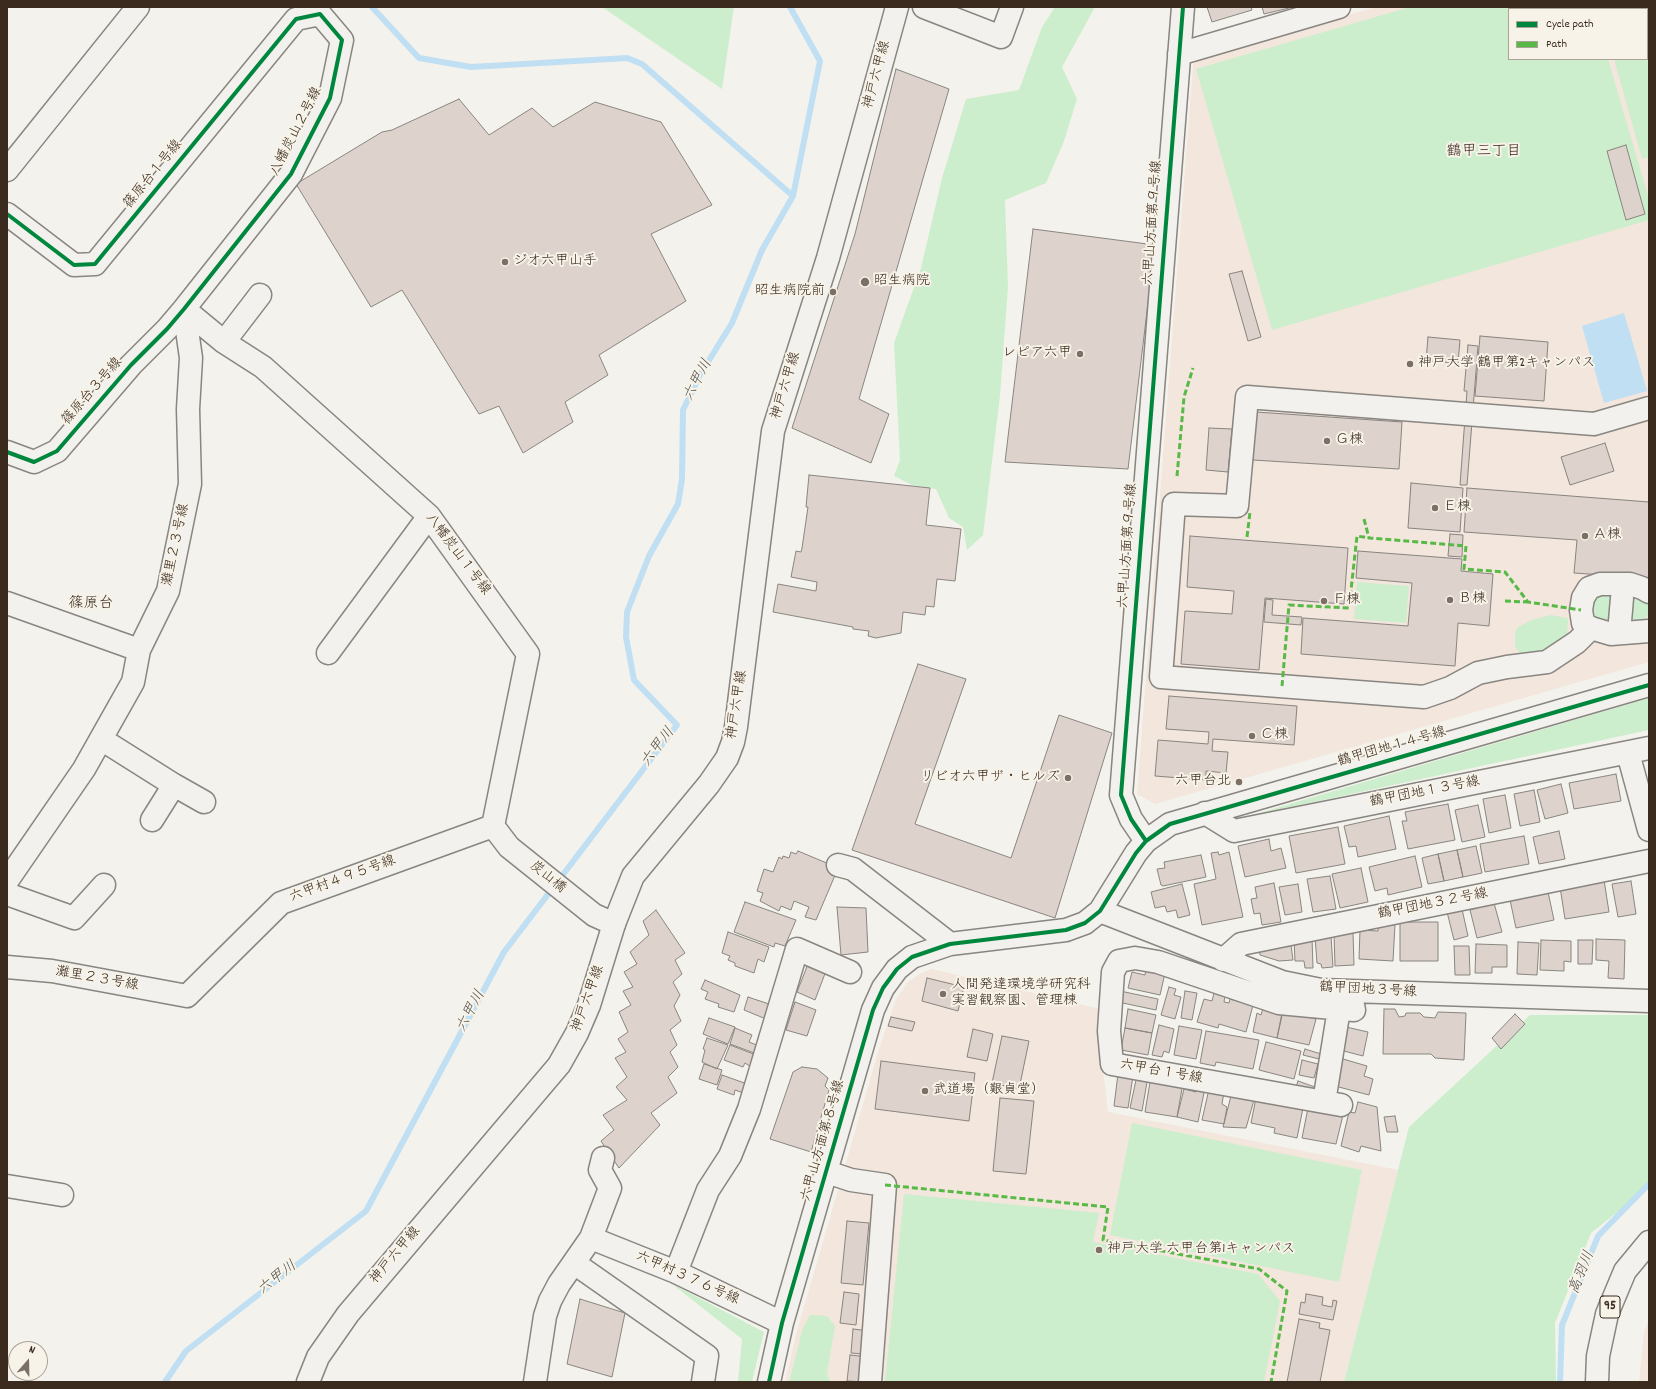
<!DOCTYPE html>
<meta charset="utf-8">
<style>
body{margin:0}
#map{position:relative;width:1656px;height:1389px;overflow:hidden;background:#f4f2ec;font-family:Dekko,sans-serif}
canvas{display:block}
.frame{position:absolute;inset:0;border:8px solid #3b2a1e;pointer-events:none}
.legend{position:absolute;left:1508px;top:8px;width:140px;height:52px;box-sizing:border-box;background:#f7f3e8;border:1px solid #aca397;margin:0;padding:5px 7px;list-style:none;font-size:12px;color:#3b2a1e}
.legend li{display:flex;align-items:center;gap:8px;height:20px}
.legend b{width:20px;border:1px solid #aca397}
.north{position:absolute;left:8px;top:1341px;width:40px;height:40px;box-sizing:border-box;background:#f7f3e8;border:1px solid #aca397;border-radius:50%;rotate:20deg;font-size:11px;font-weight:700;line-height:16px;text-align:center;color:#3b2a1e}
.north::after{content:'';display:block;margin:auto;width:14px;height:18px;background:#7c7066;clip-path:polygon(50% 0,100% 100%,50% 72%,0 100%)}
</style>
<div id="map">
<canvas width="1656" height="1389"></canvas>
<div class="frame"></div>
<ul class="legend">
<li><b style="height:5px;background:#00873e"></b>Cycle path</li>
<li><b style="height:5px;background:#58b947"></b>Path</li>
</ul>
<div class="north">N</div>
</div>
<script>
const ctx = document.querySelector('canvas').getContext('2d');
ctx.lineJoin = 'round';
function fill(path, color) {
  ctx.fillStyle = color;
  ctx.fill(path, 'evenodd');
}
function shape(rows) {
  const path = new Path2D();
  for (const r of rows) {
    path.moveTo(r[0], r[1]);
    for (let i = 2; i < r.length; i += 2) path.lineTo(r[i], r[i + 1]);
  }
  return path;
}
function stroke(path, color, width, dash) {
  ctx.strokeStyle = color;
  ctx.lineWidth = width;
  ctx.lineCap = dash ? 'butt' : 'round';
  ctx.setLineDash(dash || []);
  ctx.stroke(path);
}
function drawText(font, color, halo, rows, align = 'center') {
  ctx.font = font + ' Dekko,"Klee One",sans-serif';
  ctx.lineWidth = 4;
  ctx.setLineDash([]);
  ctx.textBaseline = 'middle';
  ctx.strokeStyle = halo;
  ctx.fillStyle = color;
  for (const [text, x, y, turn = 0] of rows) {
    ctx.save();
    ctx.translate(x, y);
    ctx.rotate((+turn || 0) * Math.PI / 180);
    ctx.textAlign = isNaN(turn) ? turn : align;
    if (halo) ctx.strokeText(text, 0, 0);
    ctx.fillText(text, 0, 0);
    ctx.restore();
  }
}
fill(shape([
 [1376,7,1649,7,1649,662,1155,804,1137,794,1193,65,1201,58],
 [1509,9,1647,9,1647,59,1509,59],
 [932,969,1104,1010,1103,1070,1108,1112,1398,1170,1344,1382,785,1382,797,1331,879,1049,896,999,908,982,921,973],
 [1649,1319,1649,1382,1639,1382,1644,1332]
]), '#f2e6dd');
fill(shape([
 [602,7,734,7,722,89],
 [1055,7,1095,7,1062,67,1077,99,1064,141,1046,183,1005,200,1008,287,1000,396,983,535,967,550,963,527,949,518,936,489,912,485,894,476,900,460,894,343,921,268,942,178,966,99,1019,90,1042,27],
 [1410,7,1592,7,1593,9,1509,9,1509,59,1608,59,1649,199,1649,220,1272,330,1196,69],
 [1600,7,1649,7,1649,157,1642,159,1614,59,1647,59,1647,9,1600,9],
 [1357,582,1409,586,1406,623,1354,619],
 [1617,593,1615,621,1600,621,1595,619,1591,615,1592,599,1597,595],
 [1628,593,1649,602,1649,612,1644,621,1626,622],
 [1551,615,1567,618,1568,620,1567,637,1562,645,1523,659,1515,646,1515,632,1518,627,1532,620],
 [1649,698,1649,730,1249,816],
 [1530,1015,1649,1015,1649,1187,1591,1233,1555,1323,1556,1382,1344,1382,1409,1127],
 [1132,1123,1362,1170,1339,1282,1110,1235],
 [904,1194,1099,1213,1093,1242,1258,1274,1280,1301,1264,1382,885,1382],
 [672,1284,764,1332,752,1382,738,1382,742,1339],
 [810,1315,827,1316,835,1326,827,1373,830,1382,789,1382,803,1328]
]), '#cdeecc');
fill(shape([
 [1624,313,1647,391,1604,403,1582,326]
]), '#c0dff3');
stroke(shape([
 [372,7,419,58,471,67,627,58,642,64,793,196],
 [165,1382,186,1351,366,1211,504,952,677,725,634,680,626,637,627,612,649,556,678,504,682,479,683,410,700,375,732,323,762,250,793,196,820,61,790,7],
 [1560,1382,1562,1325,1598,1236,1649,1184]
]), '#c0dff3', 6);
const building = shape([
 [1207,7,1251,7,1252,10,1212,22,1207,7],
 [1262,7,1289,7,1289,8,1264,14,1262,7],
 [896,69,949,89,859,399,889,414,871,463,792,428,855,234,896,69],
 [459,99,489,135,532,108,553,127,595,102,661,122,712,205,651,234,686,301,599,355,608,375,565,402,573,422,523,453,499,406,479,414,402,290,371,307,296,184,382,132,392,130,459,99],
 [1626,145,1645,214,1626,220,1607,151,1626,145],
 [1033,229,1155,245,1128,469,1005,462,1033,229],
 [1242,271,1261,337,1248,341,1229,274,1242,271],
 [1480,336,1548,342,1544,401,1475,396,1480,336],
 [1428,337,1460,340,1458,363,1426,361,1428,337],
 [1468,345,1478,346,1467,485,1460,485,1467,391,1464,391,1468,345],
 [1256,412,1402,422,1399,469,1253,460,1256,412],
 [1209,428,1232,429,1228,472,1206,470,1209,428],
 [1605,443,1614,471,1570,485,1561,457,1605,443],
 [809,475,930,488,926,525,961,529,955,581,937,579,934,607,926,606,925,615,903,612,901,633,876,638,868,636,869,631,853,629,853,627,773,612,778,584,816,591,817,582,791,577,796,551,801,552,802,548,808,507,806,507,809,475],
 [1411,483,1463,488,1460,532,1408,528,1411,483],
 [1467,488,1649,502,1649,578,1574,573,1577,540,1464,532,1467,488],
 [1450,534,1463,535,1462,557,1448,556,1450,534],
 [1190,536,1348,548,1344,604,1265,598,1259,670,1181,664,1185,611,1232,614,1234,591,1187,587,1190,536],
 [1358,551,1462,559,1461,571,1493,574,1489,626,1458,623,1455,666,1301,654,1303,618,1408,626,1412,583,1356,578,1358,551],
 [1266,599,1273,600,1272,615,1302,617,1301,625,1264,622,1266,599],
 [918,664,966,679,915,824,1011,858,1059,715,1112,733,1055,918,852,850,918,664],
 [1169,696,1297,706,1294,745,1213,739,1212,751,1228,752,1226,773,1206,771,1206,780,1155,776,1158,740,1208,744,1209,732,1166,729,1169,696],
 [1616,774,1621,801,1574,809,1569,783,1616,774],
 [1561,784,1568,813,1545,819,1537,790,1561,784],
 [1534,790,1540,822,1520,826,1514,794,1534,790],
 [1505,795,1511,828,1489,833,1483,799,1505,795],
 [1448,804,1455,840,1408,849,1402,821,1407,821,1405,812,1448,804],
 [1478,805,1485,837,1462,842,1455,810,1478,805],
 [1389,816,1396,849,1358,857,1356,846,1349,847,1344,826,1389,816],
 [1338,827,1345,864,1296,873,1289,836,1338,827],
 [1559,831,1565,859,1539,864,1533,837,1559,831],
 [1524,836,1529,864,1485,872,1480,844,1524,836],
 [1269,839,1271,851,1281,848,1286,868,1245,877,1238,846,1269,839],
 [1476,846,1482,873,1463,877,1457,850,1476,846],
 [1457,850,1463,877,1444,881,1438,854,1457,850],
 [798,851,829,864,827,870,836,873,816,920,805,917,809,907,794,901,791,910,781,906,779,911,760,901,763,893,757,891,764,869,773,872,779,857,782,859,783,856,789,858,791,852,796,854,798,851],
 [1218,852,1219,855,1229,852,1243,917,1202,925,1194,884,1216,879,1211,853,1218,852],
 [1438,854,1444,881,1428,884,1422,858,1438,854],
 [1201,855,1206,877,1163,886,1161,885,1157,869,1165,868,1164,862,1201,855],
 [1415,856,1422,887,1388,895,1387,888,1375,891,1369,867,1415,856],
 [1361,868,1368,902,1340,908,1332,874,1361,868],
 [1330,876,1336,909,1313,912,1307,879,1330,876],
 [1604,880,1609,912,1565,919,1560,887,1604,880],
 [1631,881,1636,914,1618,917,1612,884,1631,881],
 [1274,883,1281,922,1262,925,1260,913,1254,914,1251,899,1257,898,1255,887,1274,883],
 [1182,884,1190,915,1178,918,1176,910,1167,912,1165,906,1155,908,1151,892,1182,884],
 [1298,884,1302,912,1285,915,1279,887,1298,884],
 [1548,892,1554,920,1516,928,1510,900,1548,892],
 [745,902,796,920,785,946,775,943,774,947,734,932,745,902],
 [1494,903,1502,932,1477,938,1470,910,1494,903],
 [837,907,866,908,868,952,841,955,837,907],
 [1462,909,1468,936,1454,940,1447,912,1462,909],
 [656,910,685,953,675,960,682,974,673,982,680,995,674,1006,681,1021,670,1030,677,1045,670,1052,678,1067,668,1077,677,1093,651,1113,660,1125,619,1168,601,1141,614,1130,603,1115,627,1100,616,1087,627,1077,615,1058,626,1052,618,1039,628,1032,619,1012,631,1005,623,991,633,987,624,972,637,964,630,952,649,935,643,921,656,910],
 [1400,922,1438,922,1438,961,1400,961,1400,922],
 [1378,923,1395,924,1393,961,1359,959,1360,930,1378,931,1378,923],
 [728,932,769,947,764,962,758,959,754,973,735,966,735,963,728,960,730,956,722,953,728,932],
 [1334,933,1353,933,1354,965,1335,966,1334,933],
 [1331,936,1333,967,1322,968,1321,964,1317,963,1315,937,1331,936],
 [1312,938,1313,968,1305,968,1304,961,1295,961,1294,939,1312,938],
 [1596,939,1625,940,1624,979,1608,978,1609,961,1596,960,1596,939],
 [1541,940,1571,941,1571,962,1564,961,1564,971,1540,970,1541,940],
 [1578,940,1593,940,1592,964,1578,964,1578,940],
 [1518,942,1539,943,1537,975,1517,974,1518,942],
 [1476,944,1507,945,1507,967,1492,967,1492,973,1475,973,1476,944],
 [1291,945,1293,960,1279,961,1260,955,1259,948,1291,945],
 [1454,946,1469,946,1470,975,1455,975,1454,946],
 [808,964,826,971,815,1000,797,992,808,964],
 [1146,969,1165,973,1160,995,1128,988,1132,972,1145,975,1146,969],
 [927,978,964,987,958,1011,922,1001,927,978],
 [705,980,740,995,734,1012,718,1007,719,1004,705,999,708,992,701,989,705,980],
 [1169,987,1176,989,1174,995,1181,997,1175,1019,1161,1015,1169,987],
 [1120,991,1158,999,1156,1010,1118,1002,1120,991],
 [1185,991,1197,993,1192,1020,1181,1018,1185,991],
 [1214,993,1225,996,1224,1002,1229,1003,1230,999,1253,1005,1246,1032,1219,1024,1218,1028,1197,1022,1204,999,1212,1001,1214,993],
 [748,997,772,1005,766,1019,744,1010,748,997],
 [795,1002,816,1010,807,1036,786,1030,795,1002],
 [1263,1008,1282,1013,1277,1038,1253,1032,1257,1013,1261,1015,1263,1008],
 [1128,1009,1156,1015,1152,1033,1125,1028,1128,1009],
 [1384,1009,1395,1009,1399,1017,1405,1016,1406,1013,1420,1013,1424,1017,1435,1018,1438,1012,1466,1013,1464,1060,1435,1058,1431,1054,1383,1054,1384,1009],
 [1283,1011,1316,1019,1309,1045,1277,1038,1283,1011],
 [1515,1014,1525,1024,1501,1049,1492,1038,1515,1014],
 [891,1017,915,1022,912,1031,888,1026,891,1017],
 [709,1018,735,1027,728,1044,703,1034,709,1018],
 [1159,1025,1174,1029,1169,1053,1164,1051,1162,1057,1152,1055,1159,1025],
 [1179,1026,1202,1030,1196,1059,1174,1055,1179,1026],
 [1346,1027,1368,1032,1363,1056,1340,1050,1346,1027],
 [735,1028,752,1035,749,1042,759,1046,757,1054,730,1044,735,1028],
 [1125,1028,1152,1033,1148,1055,1121,1050,1125,1028],
 [973,1029,993,1034,987,1061,967,1057,973,1029],
 [1206,1031,1259,1040,1253,1069,1216,1062,1215,1066,1200,1063,1206,1031],
 [1002,1036,1029,1041,1019,1089,992,1083,1002,1036],
 [707,1038,728,1045,717,1069,702,1062,705,1050,703,1049,707,1038],
 [1266,1042,1301,1051,1294,1079,1259,1070,1266,1042],
 [730,1045,756,1055,751,1067,745,1063,743,1067,724,1060,730,1045],
 [1305,1049,1321,1054,1319,1059,1303,1055,1305,1049],
 [1343,1059,1367,1066,1364,1076,1373,1079,1369,1095,1335,1086,1343,1059],
 [1302,1060,1318,1064,1314,1078,1299,1075,1302,1060],
 [881,1061,975,1073,969,1121,875,1109,881,1061],
 [704,1064,722,1070,717,1085,699,1079,704,1064],
 [802,1067,817,1069,828,1078,825,1086,829,1090,811,1152,770,1139,793,1072,802,1067],
 [1118,1074,1133,1076,1128,1108,1114,1106,1118,1074],
 [722,1075,750,1085,746,1094,735,1090,734,1095,717,1089,722,1075],
 [1136,1080,1147,1082,1142,1111,1130,1108,1136,1080],
 [1298,1081,1315,1087,1313,1093,1296,1087,1298,1081],
 [1150,1082,1183,1083,1177,1117,1145,1112,1150,1082],
 [1197,1086,1205,1088,1198,1122,1177,1117,1184,1089,1196,1092,1197,1086],
 [1209,1089,1224,1092,1222,1104,1227,1107,1224,1124,1202,1120,1209,1089],
 [1232,1092,1241,1098,1254,1100,1246,1128,1223,1127,1232,1092],
 [1000,1098,1034,1101,1026,1174,993,1171,1000,1098],
 [1256,1098,1303,1108,1297,1138,1274,1133,1275,1128,1251,1123,1256,1098],
 [1358,1102,1377,1107,1381,1151,1361,1146,1359,1152,1341,1146,1349,1112,1355,1113,1358,1102],
 [1308,1108,1343,1115,1336,1144,1302,1138,1308,1108],
 [1395,1116,1398,1132,1387,1132,1384,1117,1395,1116],
 [847,1221,869,1223,863,1285,841,1283,847,1221],
 [844,1292,859,1294,856,1325,840,1323,844,1292],
 [1306,1294,1323,1297,1322,1305,1332,1307,1333,1300,1337,1301,1333,1320,1299,1314,1301,1302,1305,1303,1306,1294],
 [580,1299,625,1313,612,1377,567,1364,580,1299],
 [1299,1319,1320,1323,1319,1328,1330,1330,1320,1382,1287,1382,1299,1319],
 [853,1329,869,1331,863,1354,851,1353,853,1329],
 [850,1355,869,1357,866,1382,847,1381,850,1355]
]);
fill(building, '#ddd2cc');
stroke(building, '#898580', 1);
const minor = shape([
 [924,7,1001,37,1012,7],
 [1179,54,1339,7],
 [7,170,138,7],
 [7,214,74,265,95,264,296,19,320,14,342,40,330,98,291,174,184,309,167,329,131,365,57,451,34,462,7,452],
 [184,309,224,342,263,367,429,516,528,654,493,826],
 [224,342,260,295],
 [1649,592,1642,588,1630,584,1600,584,1589,588,1583,598,1581,610,1583,623,1591,628,1611,634,1649,631],
 [7,603,139,650],
 [1591,628,1577,642,1547,662,1507,667,1478,673,1450,688,1424,697,1161,677,1174,504,1237,506,1247,397,1594,424,1649,408],
 [1619,633,1622,598],
 [328,653,429,516],
 [101,739,174,785,152,820],
 [1628,753,1649,830],
 [174,785,204,802],
 [1205,813,1234,831,1649,748],
 [493,826,509,847,594,915,614,924],
 [1146,841,1131,819,1121,795,1183,7],
 [838,865,853,869,950,944],
 [7,881,84,769,133,682,139,650,168,591,190,484,188,409,191,358,184,309],
 [7,894,74,918,104,885],
 [1100,911,1282,982,1321,990,1649,1001],
 [1223,960,1241,944,1649,861],
 [7,967,52,971,187,996,281,903,493,826],
 [1324,1102,1339,1009],
 [1341,1105,1112,1064,1109,1031,1113,972,1119,961,1135,958,1158,962,1279,1003,1354,1010,1350,991],
 [827,1172,851,1180,885,1185,870,1382],
 [7,1186,62,1195],
 [591,1238,676,1272,782,1323],
 [574,1263,707,1356,703,1382],
 [676,1272,708,1190,730,1156,749,1109,797,949,850,972],
 [535,1382,545,1316,550,1301,559,1284,591,1238,610,1188,600,1170,603,1158],
 [769,1382,782,1323,873,1010,883,988,897,969,912,957,950,944,1066,930,1085,923,1100,911,1136,853,1146,841,1170,824,1649,685]
]);
const major = shape([
 [308,1382,318,1357,348,1314,559,1065,577,1033,589,1005,614,924,633,876,709,784,727,758,733,742,736,727,773,431,828,258,897,7],
 [1597,1382,1598,1356,1607,1314,1625,1271,1649,1242]
]);
stroke(minor, '#898580', 25);
stroke(major, '#898580', 25);
stroke(minor, '#f2f1ed', 22);
stroke(major, '#f2f1ed', 22);
stroke(shape([
 [1177,476,1184,397,1193,368],
 [1364,519,1369,538,1466,546,1464,569,1505,572,1528,602,1581,610],
 [1247,537,1250,512],
 [1505,601,1528,602],
 [1282,686,1289,605,1349,608,1357,536,1369,538],
 [885,1185,1108,1207,1103,1240,1259,1269,1287,1291,1271,1382]
]), '#58b947', 3, [6, 3]);
stroke(shape([
 [7,214,74,265,95,264,296,19,320,14,342,40,330,98,291,174,184,309,167,329,131,365,57,451,34,462,7,452],
 [1146,841,1131,819,1121,795,1183,7],
 [769,1382,782,1323,873,1010,883,988,897,969,912,957,950,944,1066,930,1085,923,1100,911,1136,853,1146,841,1170,824,1649,685]
]), '#00873e', 4);
for (const [x, y, r, color] of [
 [505,262,4,"#7c7066"],
 [865,282,5,"#7c7066"],
 [833,292,4,"#7c7066"],
 [1080,354,4,"#7c7066"],
 [1410,364,4,"#7c7066"],
 [1327,441,4,"#7c7066"],
 [1435,508,4,"#7c7066"],
 [1585,536,4,"#7c7066"],
 [1450,600,4,"#7c7066"],
 [1324,601,4,"#7c7066"],
 [1252,736,4,"#7c7066"],
 [1068,778,4,"#7c7066"],
 [1239,782,4,"#7c7066"],
 [943,994,4,"#7c7066"],
 [925,1091,4,"#7c7066"],
 [1099,1250,4,"#7c7066"]
]) {
  const dot = new Path2D();
  dot.arc(x, y, r, 0, 2 * Math.PI);
  ctx.fillStyle = color;
  ctx.fill(dot);
  stroke(dot, '#f7f3e8', 1.5);
}
for (const [x, y, w] of [
 [1610,1307,20]
]) {
  const box = new Path2D();
  box.roundRect(x - w / 2, y - 11, w, 22, 3);
  ctx.fillStyle = '#f7f3e8';
  ctx.fill(box);
  stroke(box, '#3b2a1e', 1);
}
drawText('bold 13px', '#3b2a1e', null, [
 ["95",1610,1307]
]);
drawText('14px', '#3b2a1e', '#f7f3e8', [
 ["神戸六甲線",878,75,-75],
 ["八幡炭山２号線",297,132,-63],
 ["篠原台１号線",154,175,-51],
 ["六甲山方面第９号線",1154,223,-86],
 ["神戸六甲線",787,386,-73],
 ["篠原台３号線",93,392,-49],
 ["灘里２３号線",177,545,-78],
 ["六甲山方面第９号線",1129,546,-86],
 ["八幡炭山１号線",457,555,53],
 ["神戸六甲線",738,705,-81],
 ["鶴甲団地１４号線",1392,748,-16],
 ["鶴甲団地１３号線",1425,793,-11],
 ["炭山橋",547,878,39],
 ["六甲村４９５号線",343,880,-20],
 ["鶴甲団地３２号線",1433,905,-11],
 ["灘里２３号線",97,980,10],
 ["鶴甲団地３号線",1368,991,3],
 ["神戸六甲線",589,999,-70],
 ["六甲台１号線",1161,1073,10],
 ["六甲山方面第８号線",824,1141,-74],
 ["神戸六甲線",396,1256,-50],
 ["六甲村３７６号線",687,1279,24]
]);
drawText('14px', '#3b2a1e', '#f7f3e8', [
 ["ジオ六甲山手",513,262],
 ["昭生病院",874,282],
 ["昭生病院前",825,292,"right"],
 ["レピア六甲",1072,354,"right"],
 ["神戸大学 鶴甲第2キャンパス",1418,364],
 ["Ｇ棟",1335,441],
 ["Ｅ棟",1443,508],
 ["Ａ棟",1593,536],
 ["Ｂ棟",1458,600],
 ["Ｆ棟",1332,601],
 ["Ｃ棟",1260,736],
 ["リビオ六甲ザ・ヒルズ",1060,778,"right"],
 ["六甲台北",1231,782,"right"],
 ["人間発達環境学研究科",951,986],
 ["実習観察園、管理棟",951,1002],
 ["武道場（艱貞堂）",933,1091],
 ["神戸大学 六甲台第1キャンパス",1107,1250]
], 'left');
drawText('15px', '#3b2a1e', '#f7f3e8', [
 ["鶴甲三丁目",1484,153],
 ["篠原台",91,605]
]);
drawText('italic 15px', '#575554', '#f7f3e8', [
 ["六甲川",699,381,-62],
 ["六甲川",659,748,-53],
 ["六甲川",472,1012,-62],
 ["高羽川",1583,1273,-68],
 ["六甲川",278,1279,-38]
]);
</script>
